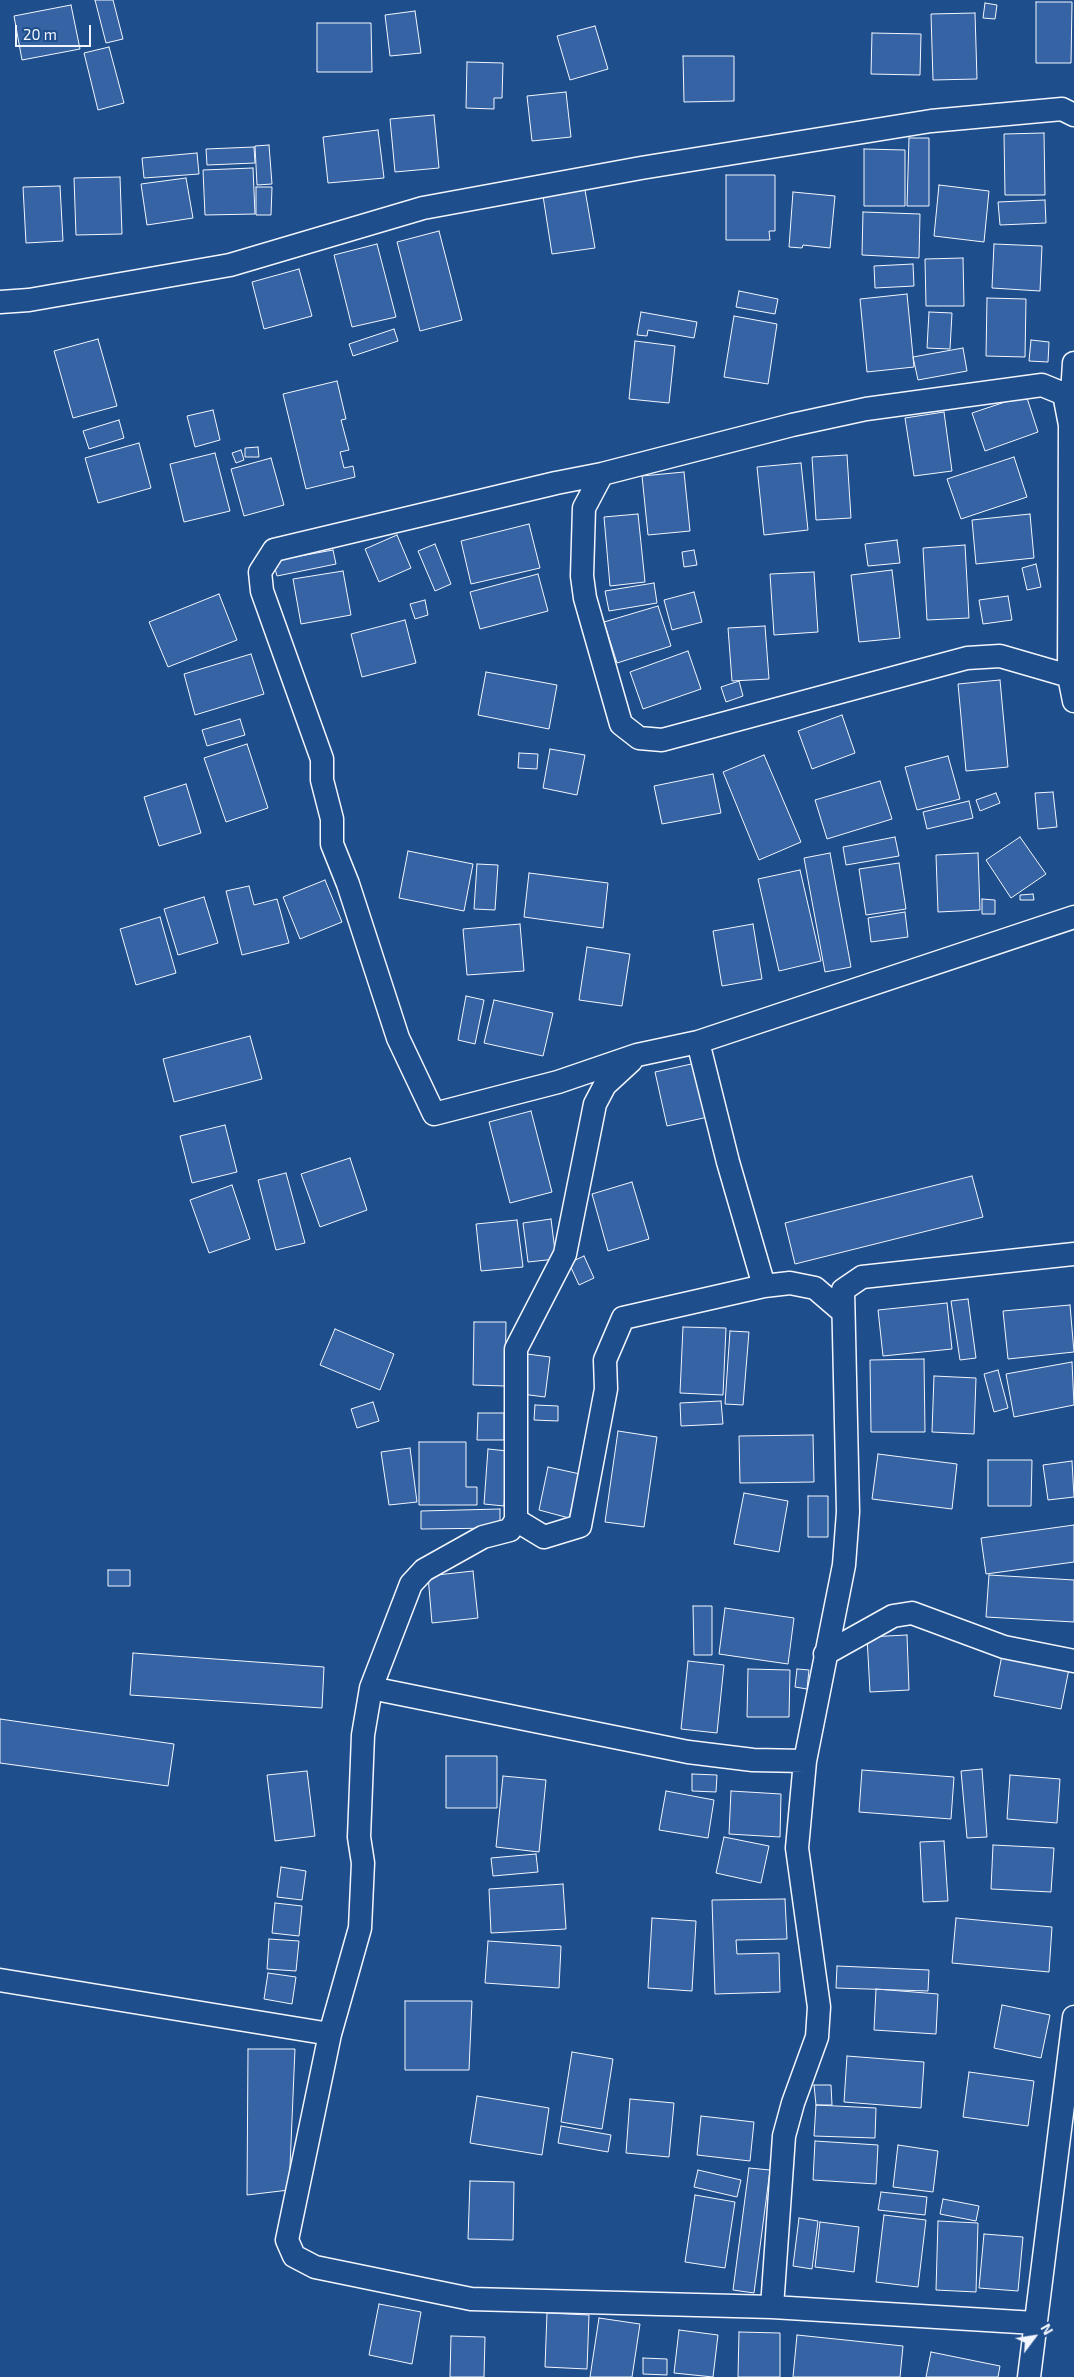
<!DOCTYPE html>
<style>
body{margin:0}
#map{position:relative;width:1074px;height:2377px;overflow:hidden;background:#1f4e8c;font-family:"Exo 2",sans-serif}
canvas{display:block}
.north{position:absolute;left:1009px;top:2312px;width:50px;height:50px;-webkit-text-stroke:4px #1f4e8c;paint-order:stroke;rotate:59deg;font-size:14px;font-weight:700;line-height:20px;text-align:center;color:#f2f6ff}
.north::after{content:'';display:block;margin:auto;width:18px;height:22px;background:#f2f6ff;clip-path:polygon(50% 0,100% 100%,50% 72%,0 100%)}
.scale{position:absolute;left:15px;top:25px;width:76px;height:22px;box-sizing:border-box;border:2px solid #f2f6ff;border-top:0;padding-left:6px;font-size:15px;line-height:18px;white-space:nowrap;color:#f2f6ff;-webkit-text-stroke:4px #1f4e8c;paint-order:stroke}
</style>
<div id="map">
<canvas width="1074" height="2377"></canvas>
<div class="north">N</div>
<div class="scale">20 m</div>
</div>
<script>
const ctx = document.querySelector('canvas').getContext('2d');
ctx.lineJoin = 'round';
function fill(path, color) {
  ctx.fillStyle = color;
  ctx.fill(path, 'evenodd');
}
function shape(rows) {
  const path = new Path2D();
  for (const r of rows) {
    path.moveTo(r[0], r[1]);
    for (let i = 2; i < r.length; i += 2) path.lineTo(r[i], r[i + 1]);
  }
  return path;
}
function stroke(path, color, width, dash) {
  ctx.strokeStyle = color;
  ctx.lineWidth = width;
  ctx.lineCap = dash ? 'butt' : 'round';
  ctx.setLineDash(dash || []);
  ctx.stroke(path);
}
const building = shape([
 [95,0,113,0,123,39,106,43,95,0],
 [1036,2,1072,2,1071,63,1036,63,1036,2],
 [985,3,997,5,995,19,983,18,985,3],
 [71,5,80,49,22,60,14,16,71,5],
 [415,11,421,53,390,56,385,15,415,11],
 [975,13,977,79,933,80,931,14,975,13],
 [317,23,371,23,372,72,317,72,317,23],
 [595,26,608,69,570,80,557,36,595,26],
 [872,33,921,34,920,75,871,74,872,33],
 [109,47,124,103,98,110,84,53,109,47],
 [683,56,734,56,734,101,684,102,683,56],
 [467,62,503,63,502,98,494,98,494,109,466,108,467,62],
 [566,92,571,137,532,141,527,96,566,92],
 [434,115,439,168,395,172,390,119,434,115],
 [378,130,384,178,328,183,323,137,378,130],
 [1044,133,1045,195,1005,195,1004,134,1044,133],
 [909,138,929,138,929,206,907,206,909,138],
 [269,145,272,184,257,185,255,146,269,145],
 [254,147,255,163,207,165,206,149,254,147],
 [864,149,905,150,905,206,864,206,864,149],
 [197,153,199,174,144,178,142,158,197,153],
 [253,168,255,214,205,215,203,170,253,168],
 [726,175,775,175,775,231,769,231,770,240,726,240,726,175],
 [120,177,122,234,76,235,74,178,120,177],
 [186,178,193,218,147,225,141,184,186,178],
 [939,185,989,191,984,242,934,236,939,185],
 [60,186,63,241,26,243,23,187,60,186],
 [256,187,272,187,271,215,256,215,256,187],
 [585,190,595,248,552,254,543,196,585,190],
 [793,192,835,196,830,248,803,245,802,248,789,247,793,192],
 [1045,200,1046,223,1000,225,998,202,1045,200],
 [863,212,920,214,919,258,862,255,863,212],
 [439,231,462,320,420,331,397,242,439,231],
 [377,244,396,317,352,327,334,255,377,244],
 [994,244,1042,246,1040,291,992,288,994,244],
 [963,258,964,306,926,306,925,259,963,258],
 [913,264,914,286,875,288,874,266,913,264],
 [299,269,312,316,264,329,252,282,299,269],
 [739,291,778,299,775,314,736,307,739,291],
 [907,294,914,367,867,372,860,299,907,294],
 [987,298,1026,299,1025,357,986,356,987,298],
 [641,312,697,322,694,338,648,330,647,336,637,335,641,312],
 [929,312,952,313,950,349,927,348,929,312],
 [734,316,777,324,768,384,724,377,734,316],
 [394,329,398,341,353,356,349,344,394,329],
 [98,339,117,406,73,418,54,351,98,339],
 [1031,340,1049,342,1048,362,1029,361,1031,340],
 [635,341,675,346,669,403,629,399,635,341],
 [963,348,967,371,918,380,913,357,963,348],
 [337,381,346,419,341,420,349,450,340,452,344,468,353,466,355,477,306,489,283,394,337,381],
 [1026,395,1038,432,985,451,972,413,1026,395],
 [213,410,220,440,195,447,187,416,213,410],
 [944,412,952,471,914,476,905,418,944,412],
 [119,420,124,438,89,449,83,431,119,420],
 [139,443,151,488,98,503,85,458,139,443],
 [258,447,259,457,245,457,245,448,258,447],
 [241,450,244,460,236,463,232,453,241,450],
 [215,453,230,511,184,522,170,464,215,453],
 [847,455,851,518,816,520,812,457,847,455],
 [1014,457,1027,497,961,519,947,479,1014,457],
 [271,458,284,505,244,516,231,469,271,458],
 [801,463,808,530,764,535,757,467,801,463],
 [684,472,690,531,648,535,642,476,684,472],
 [638,514,645,582,610,586,604,517,638,514],
 [1030,514,1034,558,976,564,972,520,1030,514],
 [529,524,540,568,471,584,461,541,529,524],
 [397,535,411,568,379,582,365,549,397,535],
 [897,540,900,563,868,566,865,544,897,540],
 [435,544,451,584,435,591,418,551,435,544],
 [965,545,969,618,927,620,923,548,965,545],
 [333,550,336,564,277,576,273,561,333,550],
 [694,550,697,565,684,567,682,552,694,550],
 [1036,564,1041,587,1027,590,1022,568,1036,564],
 [892,570,900,638,859,642,851,575,892,570],
 [343,571,351,615,301,624,293,579,343,571],
 [814,572,818,632,774,635,770,574,814,572],
 [538,574,548,611,480,629,470,592,538,574],
 [654,583,657,603,609,611,605,591,654,583],
 [694,592,702,622,672,630,664,600,694,592],
 [219,594,237,640,168,667,149,622,219,594],
 [1008,596,1012,620,983,624,979,600,1008,596],
 [425,600,428,615,415,619,410,604,425,600],
 [658,606,671,646,617,663,604,622,658,606],
 [405,620,416,663,362,677,351,634,405,620],
 [765,626,769,679,732,681,728,628,765,626],
 [688,651,701,689,643,709,630,672,688,651],
 [251,654,264,694,195,715,184,674,251,654],
 [486,672,557,685,549,729,478,715,486,672],
 [1000,680,1008,767,966,771,958,684,1000,680],
 [739,681,743,696,726,702,721,687,739,681],
 [842,715,855,753,812,769,798,731,842,715],
 [240,719,245,735,207,746,202,730,240,719],
 [247,744,268,808,226,822,204,758,247,744],
 [550,749,585,755,577,795,543,788,550,749],
 [519,753,538,754,537,769,518,768,519,753],
 [764,755,801,842,759,860,723,772,764,755],
 [948,756,960,799,917,810,905,767,948,756],
 [713,774,721,813,662,824,654,786,713,774],
 [880,781,892,819,827,839,815,800,880,781],
 [186,784,201,833,159,846,144,797,186,784],
 [1053,792,1057,827,1038,829,1035,793,1053,792],
 [996,793,1000,803,980,811,976,800,996,793],
 [969,801,973,818,927,829,923,812,969,801],
 [895,837,899,856,846,865,843,847,895,837],
 [1020,837,1046,874,1011,898,986,860,1020,837],
 [408,851,473,864,464,911,399,898,408,851],
 [830,853,851,967,825,972,804,858,830,853],
 [978,853,980,910,938,912,936,855,978,853],
 [899,863,906,909,866,915,859,869,899,863],
 [477,864,498,865,495,910,474,909,477,864],
 [800,870,821,961,779,971,758,879,800,870],
 [529,873,608,883,603,928,524,917,529,873],
 [325,880,342,922,300,939,283,897,325,880],
 [249,886,254,905,277,899,289,943,242,955,226,891,249,886],
 [1033,894,1034,900,1020,900,1020,895,1033,894],
 [204,897,218,943,178,955,164,909,204,897],
 [982,899,995,900,995,914,982,914,982,899],
 [905,912,908,937,871,942,868,918,905,912],
 [160,917,176,973,136,985,120,929,160,917],
 [520,924,524,971,467,975,463,929,520,924],
 [753,924,762,979,722,986,713,931,753,924],
 [587,947,630,954,622,1006,579,1000,587,947],
 [466,996,484,1000,475,1044,458,1040,466,996],
 [494,1000,553,1013,543,1056,484,1043,494,1000],
 [250,1036,262,1079,174,1102,163,1059,250,1036],
 [696,1063,708,1117,667,1126,655,1072,696,1063],
 [531,1111,552,1192,510,1203,489,1122,531,1111],
 [225,1125,237,1172,192,1183,180,1136,225,1125],
 [350,1158,367,1210,320,1227,301,1174,350,1158],
 [286,1173,305,1243,276,1250,258,1180,286,1173],
 [972,1176,983,1217,795,1264,785,1223,972,1176],
 [632,1182,649,1239,608,1251,592,1194,632,1182],
 [232,1185,250,1239,209,1253,190,1200,232,1185],
 [551,1219,556,1259,528,1262,523,1223,551,1219],
 [517,1220,523,1267,481,1271,476,1224,517,1220],
 [584,1256,594,1278,579,1285,569,1263,584,1256],
 [968,1299,976,1358,960,1360,951,1301,968,1299],
 [947,1303,952,1349,883,1356,878,1310,947,1303],
 [1070,1305,1074,1352,1008,1359,1003,1311,1070,1305],
 [474,1322,506,1322,505,1386,473,1385,474,1322],
 [683,1327,726,1328,723,1395,680,1393,683,1327],
 [335,1329,394,1354,380,1390,320,1365,335,1329],
 [730,1331,749,1332,743,1405,725,1404,730,1331],
 [527,1354,550,1357,545,1397,522,1394,527,1354],
 [924,1359,925,1432,871,1432,870,1360,924,1359],
 [1072,1362,1074,1405,1014,1417,1006,1374,1072,1362],
 [998,1370,1008,1408,994,1412,984,1374,998,1370],
 [934,1376,976,1378,974,1434,932,1432,934,1376],
 [721,1401,723,1424,681,1426,680,1403,721,1401],
 [373,1402,379,1421,357,1428,351,1409,373,1402],
 [535,1405,558,1406,558,1421,534,1420,535,1405],
 [478,1413,504,1413,504,1440,477,1440,478,1413],
 [618,1431,657,1437,644,1527,605,1522,618,1431],
 [813,1435,814,1482,740,1483,739,1436,813,1435],
 [419,1442,466,1442,466,1487,477,1487,477,1505,419,1505,419,1442],
 [410,1448,417,1502,389,1505,381,1452,410,1448],
 [488,1449,508,1451,504,1506,484,1504,488,1449],
 [878,1454,957,1464,952,1509,872,1499,878,1454],
 [988,1460,1032,1460,1031,1506,988,1506,988,1460],
 [1072,1461,1074,1497,1048,1500,1043,1465,1072,1461],
 [548,1467,580,1474,569,1518,539,1510,548,1467],
 [744,1493,788,1501,779,1552,734,1544,744,1493],
 [808,1496,828,1496,828,1537,808,1537,808,1496],
 [500,1509,500,1528,421,1529,421,1511,500,1509],
 [1074,1525,1074,1562,986,1574,981,1538,1074,1525],
 [108,1570,130,1570,130,1586,108,1586,108,1570],
 [473,1571,478,1618,432,1623,428,1576,473,1571],
 [989,1575,1074,1580,1074,1622,986,1617,989,1575],
 [693,1606,712,1606,712,1655,694,1655,693,1606],
 [725,1608,794,1618,788,1664,719,1654,725,1608],
 [907,1635,909,1690,870,1692,867,1637,907,1635],
 [1003,1650,1070,1664,1061,1709,994,1696,1003,1650],
 [133,1653,324,1667,322,1708,130,1695,133,1653],
 [688,1661,724,1665,717,1733,681,1729,688,1661],
 [748,1669,790,1670,789,1717,747,1717,748,1669],
 [797,1669,809,1670,807,1689,795,1687,797,1669],
 [0,1719,174,1744,168,1786,0,1763,0,1719],
 [446,1756,497,1756,497,1808,446,1808,446,1756],
 [982,1769,987,1837,967,1838,961,1771,982,1769],
 [862,1770,954,1777,951,1819,859,1812,862,1770],
 [307,1771,315,1836,275,1841,267,1775,307,1771],
 [692,1774,717,1775,716,1792,692,1791,692,1774],
 [1010,1775,1060,1779,1057,1823,1007,1819,1010,1775],
 [503,1776,546,1780,539,1852,496,1847,503,1776],
 [666,1791,714,1800,708,1838,659,1830,666,1791],
 [731,1791,781,1794,780,1837,729,1834,731,1791],
 [724,1837,769,1846,761,1883,716,1873,724,1837],
 [944,1841,948,1901,923,1902,920,1842,944,1841],
 [993,1845,1054,1848,1051,1892,991,1889,993,1845],
 [536,1854,538,1872,493,1876,491,1858,536,1854],
 [281,1867,306,1871,302,1900,277,1897,281,1867],
 [563,1884,566,1929,491,1933,489,1889,563,1884],
 [785,1899,787,1939,736,1940,737,1954,779,1953,780,1992,715,1994,712,1900,785,1899],
 [275,1903,302,1906,299,1936,272,1933,275,1903],
 [652,1918,696,1921,692,1991,648,1988,652,1918],
 [956,1918,1052,1927,1049,1972,952,1963,956,1918],
 [269,1939,299,1941,296,1971,267,1969,269,1939],
 [488,1941,561,1946,559,1988,485,1983,488,1941],
 [837,1966,929,1970,928,1991,836,1988,837,1966],
 [268,1973,296,1977,292,2004,264,1999,268,1973],
 [876,1989,938,1994,936,2034,874,2030,876,1989],
 [405,2001,472,2001,469,2070,405,2070,405,2001],
 [1002,2005,1050,2015,1041,2058,994,2048,1002,2005],
 [248,2049,295,2049,289,2190,247,2195,248,2049],
 [572,2052,613,2059,602,2129,561,2122,572,2052],
 [847,2056,924,2062,921,2108,844,2102,847,2056],
 [969,2072,1034,2081,1028,2126,963,2117,969,2072],
 [814,2085,831,2085,832,2105,816,2105,814,2085],
 [477,2096,549,2108,542,2155,470,2143,477,2096],
 [630,2099,674,2103,669,2157,626,2153,630,2099],
 [816,2105,876,2108,875,2138,814,2136,816,2105],
 [701,2116,754,2122,750,2161,697,2155,701,2116],
 [561,2126,611,2135,608,2152,558,2143,561,2126],
 [815,2141,878,2145,876,2184,813,2180,815,2141],
 [898,2145,938,2151,933,2192,893,2187,898,2145],
 [749,2168,770,2170,754,2293,733,2290,749,2168],
 [698,2170,741,2180,737,2197,694,2187,698,2170],
 [470,2181,514,2182,513,2240,468,2239,470,2181],
 [881,2192,927,2197,925,2215,878,2210,881,2192],
 [695,2195,735,2202,725,2268,685,2262,695,2195],
 [943,2199,979,2206,976,2221,940,2214,943,2199],
 [884,2215,926,2220,918,2287,876,2282,884,2215],
 [799,2218,818,2221,812,2269,793,2266,799,2218],
 [938,2221,978,2223,976,2292,936,2290,938,2221],
 [820,2222,859,2227,854,2272,815,2267,820,2222],
 [984,2234,1023,2237,1018,2291,979,2288,984,2234],
 [379,2304,421,2312,412,2364,369,2355,379,2304],
 [547,2313,589,2315,587,2369,545,2367,547,2313],
 [599,2318,640,2324,632,2377,590,2377,599,2318],
 [679,2330,718,2335,713,2377,674,2373,679,2330],
 [739,2332,780,2333,780,2377,738,2377,739,2332],
 [797,2335,903,2346,900,2377,793,2377,797,2335],
 [451,2336,485,2337,484,2377,450,2377,451,2336],
 [931,2352,1000,2366,998,2377,926,2377,931,2352],
 [643,2358,667,2359,667,2375,643,2374,643,2358]
]);
fill(building, '#3563a3');
stroke(building, '#f2f6ff', 1);
const street = shape([
 [0,302,29,300,230,265,423,208,641,168,931,121,1062,109,1074,115],
 [1074,363,1070,425,1069,676,1074,701],
 [1074,425,1070,425,1064,394,1042,385,866,409,792,425,602,474,556,483,274,550,260,572,262,591,322,759,322,780,332,819,332,844,348,884,398,1038,434,1114,558,1082,637,1055,698,1042,1074,917],
 [602,474,584,508,582,576,585,598,621,724,639,738,662,740,967,658,1000,656,1069,676],
 [631,1061,605,1085,595,1104,565,1254,516,1349,516,1520,510,1530,483,1537,424,1570,411,1584,371,1688,363,1735,359,1837,363,1863,360,1928,330,2034,287,2240,294,2256,315,2267,471,2299,772,2307,1035,2323],
 [764,1286,790,1283,815,1288,843,1312],
 [516,1520,544,1537,580,1526,606,1389,605,1360,623,1318,764,1286,728,1162,698,1042],
 [825,1654,893,1616,912,1613,1004,1647,1074,1661],
 [371,1688,688,1752,753,1760,805,1761],
 [0,1980,330,2034],
 [772,2307,784,2136,793,2103,817,2037,819,2007,797,1848,805,1761,844,1565,848,1512,843,1290,862,1277,1074,1254],
 [1029,2377,1074,2017]
]);
stroke(street, '#f2f6ff', 25);
stroke(street, '#1f4e8c', 22);
</script>
